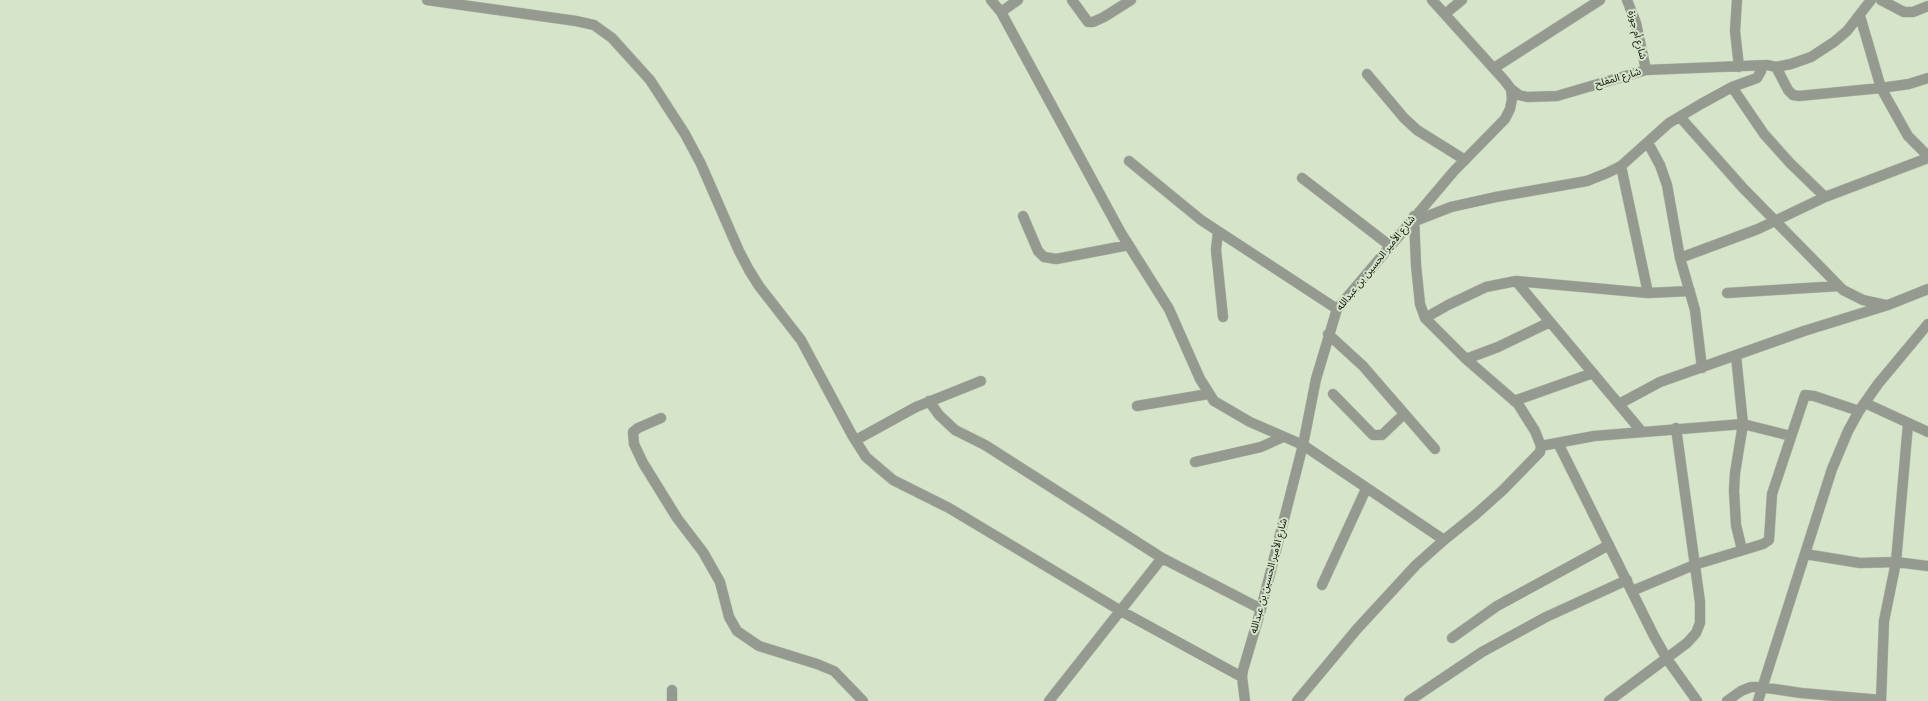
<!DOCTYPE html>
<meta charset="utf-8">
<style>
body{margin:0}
canvas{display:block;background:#d6e4ca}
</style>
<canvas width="1928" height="701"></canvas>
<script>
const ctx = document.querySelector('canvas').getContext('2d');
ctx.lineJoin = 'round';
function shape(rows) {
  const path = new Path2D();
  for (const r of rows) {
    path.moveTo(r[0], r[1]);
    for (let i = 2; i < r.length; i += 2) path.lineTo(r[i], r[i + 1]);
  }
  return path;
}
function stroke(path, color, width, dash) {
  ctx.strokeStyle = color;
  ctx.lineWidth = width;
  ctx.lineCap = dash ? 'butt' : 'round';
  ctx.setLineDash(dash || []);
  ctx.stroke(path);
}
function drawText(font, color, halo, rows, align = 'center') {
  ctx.font = font + ' "Fira Sans","Noto Sans Arabic",sans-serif';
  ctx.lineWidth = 4;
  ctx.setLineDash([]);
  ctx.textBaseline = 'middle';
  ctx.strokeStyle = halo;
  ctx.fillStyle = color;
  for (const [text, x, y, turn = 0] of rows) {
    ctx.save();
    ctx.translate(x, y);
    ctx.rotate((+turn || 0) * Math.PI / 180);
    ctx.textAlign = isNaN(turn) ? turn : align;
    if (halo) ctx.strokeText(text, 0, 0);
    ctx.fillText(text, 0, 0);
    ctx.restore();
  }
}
const minor = shape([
 [427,0,576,21,594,25,612,38,650,80,685,134,701,164,739,251,749,270,759,286,801,340,852,435,866,457,893,480,949,508,1121,611,1242,677],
 [991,0,1001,12,1121,233,1169,309,1200,379,1214,401,1250,422,1303,445,1444,540],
 [1072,0,1088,22,1093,22,1104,17,1131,0],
 [1627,0,1636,23,1646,70],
 [1737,0,1735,31,1739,67],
 [1881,0,1904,12,1913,12,1928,6],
 [1001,12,1018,0],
 [1445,14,1462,0],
 [1860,16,1881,88,1908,136,1928,156],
 [1776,67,1788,90,1793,95,1799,96,1881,88,1909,84,1928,78],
 [1494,68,1600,0],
 [1367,74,1404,118,1417,130,1465,160],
 [1732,87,1764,134,1790,163,1825,197],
 [1511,89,1519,95,1527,97,1557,96,1646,70,1767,65,1776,67,1791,64,1811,57,1834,42,1847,31,1871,0],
 [1680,117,1743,188,1843,290,1863,300,1886,305],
 [1648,143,1660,165,1667,185,1680,258,1695,310,1702,368],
 [1129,161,1201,220,1337,309],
 [1621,166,1648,293],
 [1302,178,1389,245],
 [1023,216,1038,251,1044,257,1056,259,1129,245],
 [1415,221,1451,207,1496,197,1587,181,1607,173,1621,166,1669,123,1701,104,1732,87,1757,78,1761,71,1760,66],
 [1218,232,1216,250,1223,317],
 [1680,258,1758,229,1825,197,1928,158],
 [1516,281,1642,432],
 [1727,293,1839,286],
 [1425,318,1448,305,1486,287,1516,281,1648,293,1690,291],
 [1328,334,1363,366,1435,449],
 [1466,359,1498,347,1550,322],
 [1333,394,1373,435,1382,435,1404,414],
 [929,401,939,415,955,430,985,445,1162,558,1261,609],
 [1514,401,1593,373],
 [1865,403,1928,432],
 [1619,404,1660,382,1804,331,1888,305,1928,289],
 [1137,406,1208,394],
 [661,418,638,428,633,432,634,444,643,463,677,518,703,552,720,582,729,617,737,631,759,646,817,664,834,671,863,701],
 [856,440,916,407,981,381],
 [1558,443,1654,636,1667,659,1697,701],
 [1541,446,1594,436,1743,424,1736,356],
 [1195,462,1261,447,1283,437],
 [1742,550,1736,525,1734,491,1735,473,1743,424,1791,436],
 [1805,554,1860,563,1896,562,1928,566],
 [1322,585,1366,489],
 [1632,591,1694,565,1763,544,1769,540,1772,494,1805,395,1814,396,1859,411],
 [1452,638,1497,606,1609,545],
 [672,701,672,690],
 [1049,701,1162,558],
 [1245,701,1242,677,1243,670,1261,609,1303,445,1316,379,1337,309,1454,171,1505,119,1510,109,1512,99,1511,89,1505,81,1432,0],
 [1297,701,1357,629,1416,565,1444,540,1475,515,1503,490,1540,452,1541,446,1535,431,1518,404,1466,359,1425,318,1420,304,1416,265,1414,216],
 [1409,701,1482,652,1546,617,1627,580],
 [1609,701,1687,643,1696,633,1700,623,1700,602,1676,428],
 [1727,701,1741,691,1751,687,1761,687,1801,693,1881,700],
 [1758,701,1832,469,1848,431,1859,411,1878,384,1928,324],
 [1881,701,1884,621,1896,562,1908,424]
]);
stroke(minor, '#b5c2ab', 11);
stroke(minor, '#949a8f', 10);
drawText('10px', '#0a0f06', '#d6e4ca', [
 ["شارع أم جوزة",1637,35,76],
 ["شارع المفلح",1618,78,-16],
 ["شارع الأمير الحسين بن عبدالله",1376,263,-51],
 ["شارع الأمير الحسين بن عبدالله",1269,576,-75]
]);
</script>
